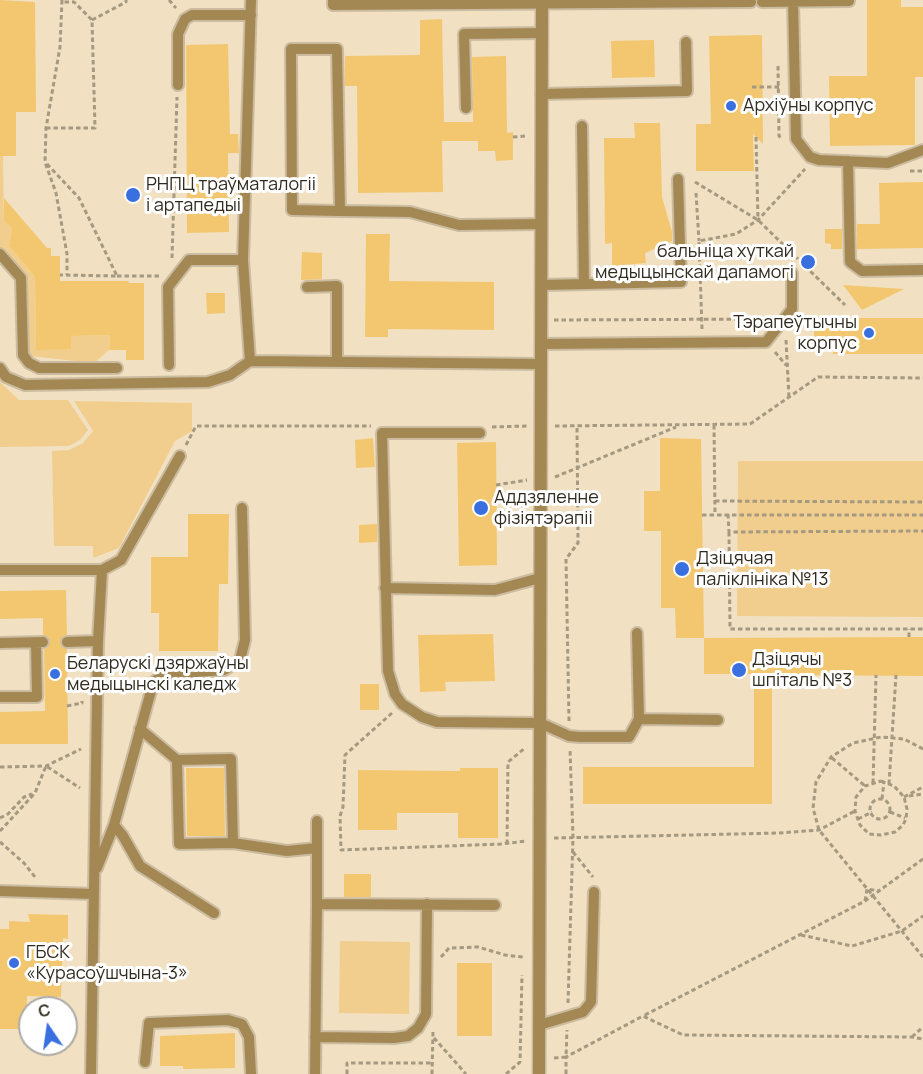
<!DOCTYPE html>
<meta charset="utf-8">
<style>
body{margin:0}
#map{position:relative;width:923px;height:1074px;overflow:hidden;background:#f1e1c2;font-family:Manrope,sans-serif}
canvas{display:block}
.north{position:absolute;left:18px;top:996px;width:60px;height:60px;box-sizing:border-box;background:#fff;border:2px solid #adaaa5;border-radius:50%;rotate:347deg;font-size:16px;font-weight:700;line-height:24px;text-align:center;color:#312a1e}
.north::after{content:'';display:block;margin:auto;width:21px;height:27px;background:#3a6fdf;clip-path:polygon(50% 0,100% 100%,50% 72%,0 100%)}
</style>
<div id="map">
<canvas width="923" height="1074"></canvas>
<div class="north">С</div>
</div>
<script>
const ctx = document.querySelector('canvas').getContext('2d');
ctx.lineJoin = 'round';
function fill(path, color) {
  ctx.fillStyle = color;
  ctx.fill(path, 'evenodd');
}
function shape(rows) {
  const path = new Path2D();
  for (const r of rows) {
    if (r.length === 3) {
      path.moveTo(r[0] + r[2], r[1]);
      path.arc(r[0], r[1], r[2], 0, 2 * Math.PI);
      continue;
    }
    path.moveTo(r[0], r[1]);
    for (let i = 2; i < r.length; i += 2) path.lineTo(r[i], r[i + 1]);
  }
  return path;
}
function stroke(path, color, width, dash) {
  ctx.strokeStyle = color;
  ctx.lineWidth = width;
  ctx.lineCap = dash ? 'butt' : 'round';
  ctx.setLineDash(dash || []);
  ctx.stroke(path);
}
function drawText(font, color, halo, rows, align = 'center') {
  ctx.font = font + ' Manrope,sans-serif';
  ctx.lineWidth = 6;
  ctx.setLineDash([]);
  ctx.textBaseline = 'middle';
  ctx.strokeStyle = halo;
  ctx.fillStyle = color;
  for (const [text, x, y, turn = 0] of rows) {
    ctx.save();
    ctx.translate(x, y);
    ctx.rotate((+turn || 0) * Math.PI / 180);
    ctx.textAlign = isNaN(turn) ? turn : align;
    if (halo) ctx.strokeText(text, 0, 0);
    ctx.fillText(text, 0, 0);
    ctx.restore();
  }
}
fill(shape([
 [0,156,3,156,4,221,12,228,9,246,35,277,36,349,71,349,71,336,110,335,109,350,94,363,29,356,27,278,0,247],
 [0,382,19,400,68,400,88,430,80,440,69,446,0,447],
 [74,401,192,403,192,431,175,441,119,548,93,558,93,546,54,546,52,451,69,450,83,443,93,431],
 [738,461,923,461,923,617,737,616],
 [340,941,410,942,409,1014,339,1013]
]), '#f1ce8d');
fill(shape([
 [0,0,35,2,36,112,16,112,16,156,0,156],
 [867,0,901,0,901,7,923,7,923,77,915,77,915,145,830,146,829,76,867,76],
 [442,19,444,122,473,122,472,57,506,56,507,133,513,132,513,160,496,161,495,151,478,151,478,141,442,141,443,192,358,193,357,86,345,86,345,56,420,55,420,20],
 [762,35,763,144,753,134,754,171,696,171,696,124,711,124,709,36],
 [654,40,655,77,612,78,611,41],
 [228,44,230,134,238,134,239,153,228,153,229,232,187,233,186,45],
 [634,123,660,123,662,197,672,232,672,241,645,253,646,263,612,266,612,243,605,244,604,138,635,138],
 [923,182,923,248,857,249,857,224,880,224,879,183],
 [4,198,47,248,51,248,51,256,60,256,60,281,128,281,129,283,144,283,144,360,126,360,126,350,109,350,110,335,71,336,71,349,36,350,35,277,9,246,12,228,4,221],
 [825,229,842,229,842,249,831,249,831,244,825,243],
 [366,234,390,234,389,281,494,282,494,330,388,329,388,337,365,337],
 [302,252,322,253,322,279,301,280],
 [843,285,904,289,862,310],
 [206,293,225,293,225,313,207,314],
 [833,318,923,318,923,354,833,354,833,342,814,342,814,325,833,325],
 [373,438,375,467,356,468,355,440],
 [660,438,701,439,704,638,676,638,675,608,661,608,661,531,644,531,644,491,660,491],
 [496,442,497,565,459,566,457,443],
 [188,514,229,514,228,584,219,584,218,651,159,651,159,613,151,613,151,557,188,557],
 [377,524,377,542,359,543,359,525],
 [66,590,67,635,63,636,60,642,61,646,67,649,68,744,0,744,0,712,45,711,44,649,47,648,50,642,49,638,43,635,43,618,0,619,0,591],
 [493,634,495,681,445,682,446,691,420,692,418,635],
 [923,637,923,676,772,675,772,804,583,804,583,767,754,767,754,674,704,674,704,638],
 [360,684,379,684,379,710,360,710],
 [186,768,224,768,225,836,187,836],
 [460,768,498,768,498,838,458,838,458,813,397,813,397,830,358,830,358,770,460,771],
 [344,874,371,874,371,897,344,897],
 [28,914,68,915,68,939,63,938,61,997,27,996,26,1029,0,1029,0,929,9,929,9,921,30,922],
 [457,963,492,963,492,1036,457,1036],
 [235,1033,235,1068,183,1069,183,1066,160,1066,160,1036]
]), '#f3c770');
const service = shape([
 [333,0,333,5,751,2],
 [793,0,796,139,810,157,819,160,888,163,923,150],
 [762,2,849,1],
 [178,85,178,34,185,19,192,15,251,15],
 [541,94,687,91,686,42],
 [466,108,464,34,542,33],
 [582,126,584,284],
 [848,161,850,262,862,271,922,270],
 [340,211,337,49,291,49,292,210,340,211,410,212,459,225,541,224],
 [0,254,21,278,23,355,29,363,39,368,117,368],
 [541,285,681,282,678,179],
 [307,287,337,286,337,362],
 [541,344,766,342,792,309,792,273],
 [250,361,243,260,251,0],
 [169,365,168,287,189,260,243,260],
 [0,368,6,377,25,385,208,382,230,375,250,361,541,364],
 [480,433,382,433,388,671,395,694,402,704,422,717,437,722,540,723,569,736,580,737,629,737,639,719,718,720],
 [0,570,102,570,121,560,180,456],
 [385,588,495,590,540,578],
 [637,633,639,719],
 [67,642,98,641],
 [0,643,43,642],
 [0,697,37,697,36,643],
 [140,729,177,760,179,844,233,843,287,851,317,848],
 [177,760,231,759,233,843],
 [114,825,123,836,140,866,214,913],
 [97,868,114,825,151,691,156,680,168,674,224,670,240,660,245,640,242,508],
 [0,891,94,894],
 [317,904,317,821],
 [539,1025,583,1012,591,1002,594,892],
 [315,1037,394,1038,408,1036,418,1028,426,1014,427,904],
 [145,1062,149,1023,228,1020,242,1024,249,1037,251,1074],
 [91,1074,98,641,102,570],
 [315,1074,317,904,495,905]
]);
const minor = shape([
 [539,1074,542,0]
]);
stroke(service, '#cbbca1', 14);
stroke(minor, '#cbbca1', 15);
stroke(shape([
 [62,0,60,47,46,128,45,162,56,193,67,254,67,275],
 [169,0,176,8],
 [92,20,126,2,126,0],
 [778,66,779,136,782,139],
 [752,87,780,87],
 [46,128,95,128,92,20,74,2,62,2],
 [513,137,526,136],
 [756,137,758,220],
 [47,164,79,198,117,276,60,275],
 [910,171,923,171],
 [695,182,758,220,798,259],
 [696,193,699,241],
 [172,258,177,97],
 [805,266,845,305],
 [117,276,160,276],
 [554,320,767,319],
 [702,329,699,241,736,234,758,220,805,169],
 [786,340,789,398],
 [775,352,786,365],
 [714,425,715,514],
 [555,426,750,424,818,377,923,378],
 [492,427,527,426],
 [186,445,196,426,371,426],
 [555,477,676,427],
 [496,485,527,480],
 [715,501,923,502],
 [728,514,729,532,923,531],
 [702,515,923,515],
 [729,532,730,629,923,629],
 [909,637,909,629],
 [67,706,82,703,82,701],
 [392,713,345,755,343,807,340,816,341,850,501,844,527,841],
 [569,721,566,559,578,543,577,426],
 [923,749,904,739,881,737,853,743,831,757,816,782,813,808,819,830,923,957],
 [832,758,865,786],
 [0,767,46,766,81,749],
 [881,781,894,786,904,797,907,809,906,819,903,825,895,832,881,835,869,834,860,825,855,811,856,797,865,786,881,781],
 [873,783,876,675],
 [889,784,896,675],
 [909,796,923,794],
 [904,797,923,787],
 [882,799,884,782],
 [880,809,10],
 [890,812,905,818],
 [0,818,8,814,24,797,32,794],
 [858,819,872,812],
 [0,831,35,793,46,766,80,788],
 [554,838,779,833,819,830,855,811],
 [0,842,24,863,35,877],
 [507,844,508,762,525,748],
 [573,852,593,877],
 [923,859,865,901,643,1016,683,1035,912,1037,923,1039],
 [865,901,867,889,880,891],
 [801,935,852,946,902,931,923,916],
 [441,957,449,948,478,947,505,955,523,957,523,959],
 [568,1003,573,837,570,749],
 [912,1037,923,1027],
 [434,1038,466,1074],
 [554,1058,566,1057,567,1030],
 [347,1074,347,1063,432,1063],
 [432,1074,433,1031],
 [506,1074,520,1062,522,975],
 [566,1074,566,1057,643,1016]
]), '#a59981', 3, [4.5, 3]);
stroke(service, '#a48853', 10);
stroke(minor, '#a48853', 12);
for (const [x, y, r, color] of [
 [731,106,6,"#3a6fdf"],
 [133,195,8,"#3a6fdf"],
 [808,262,8,"#3a6fdf"],
 [869,333,6,"#3a6fdf"],
 [481,508,8,"#3a6fdf"],
 [682,569,8,"#3a6fdf"],
 [739,670,8,"#3a6fdf"],
 [55,674,6,"#3a6fdf"],
 [14,963,6,"#3a6fdf"]
]) {
  const dot = new Path2D();
  dot.arc(x, y, r, 0, 2 * Math.PI);
  ctx.fillStyle = color;
  ctx.fill(dot);
  stroke(dot, '#fff', 2);
}
drawText('18px', '#312a1e', '#fff', [
 ["Архіўны корпус",743,106],
 ["РНПЦ траўматалогіі",146,185],
 ["і артапедыі",146,206],
 ["бальніца хуткай",794,252,"right"],
 ["медыцынскай дапамогі",794,273,"right"],
 ["Тэрапеўтычны",857,323,"right"],
 ["корпус",857,344,"right"],
 ["Аддзяленне",494,498],
 ["фізіятэрапіі",494,519],
 ["Дзіцячая",696,559],
 ["паліклініка №13",696,580],
 ["Дзіцячы",752,660],
 ["шпіталь №3",752,681],
 ["Беларускі дзяржаўны",67,664],
 ["медыцынскі каледж",67,685],
 ["ГБСК",26,953],
 ["«Курасоўшчына-3»",26,974]
], 'left');
</script>
